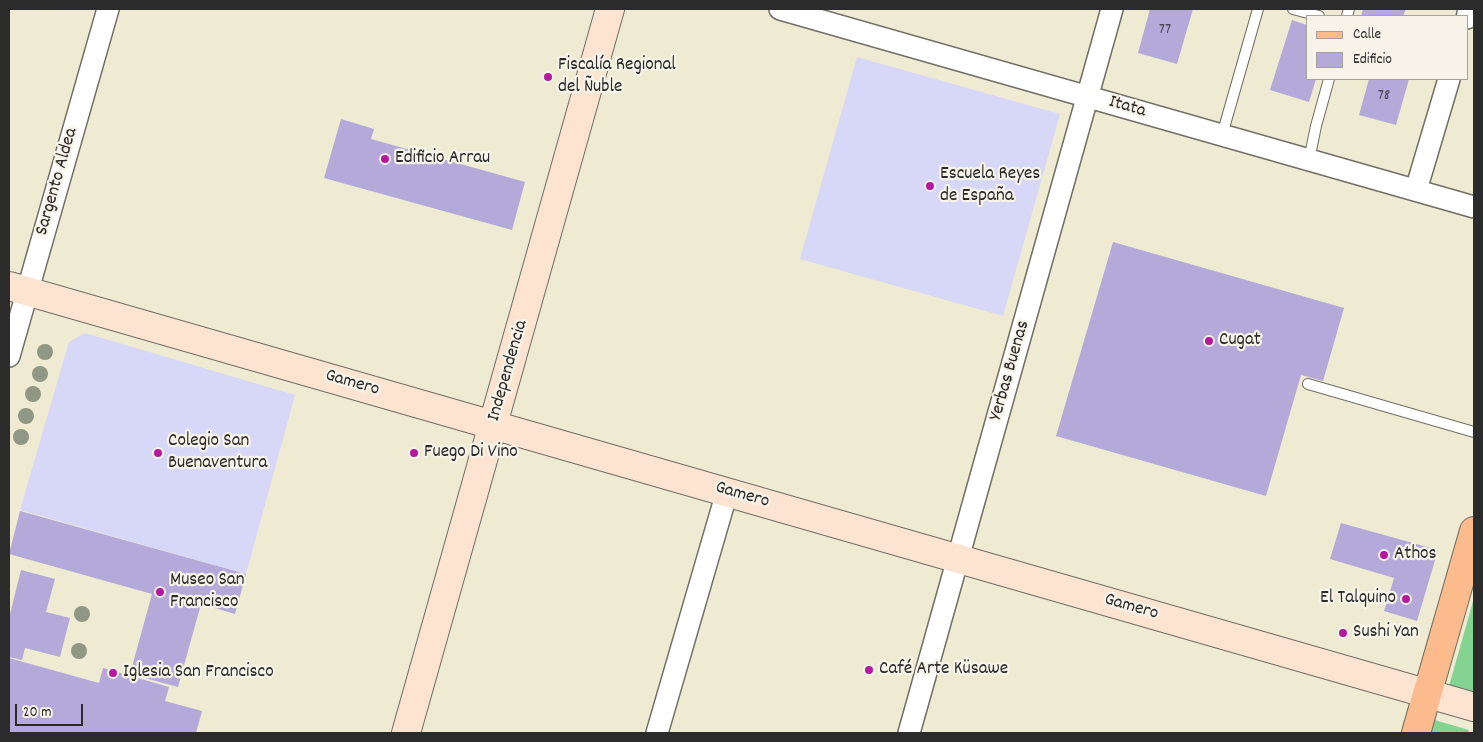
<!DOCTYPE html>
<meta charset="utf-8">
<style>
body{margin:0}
#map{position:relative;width:1483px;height:742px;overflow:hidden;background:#efead2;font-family:Dekko,sans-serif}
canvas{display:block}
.frame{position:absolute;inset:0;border:10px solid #2b2b2b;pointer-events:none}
.legend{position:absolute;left:1306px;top:15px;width:162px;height:65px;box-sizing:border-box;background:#f7f3e8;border:1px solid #a5a39c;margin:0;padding:6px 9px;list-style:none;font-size:15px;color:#2b2b2b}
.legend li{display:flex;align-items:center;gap:10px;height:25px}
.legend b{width:25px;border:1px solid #a5a39c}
.scale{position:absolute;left:15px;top:704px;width:68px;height:22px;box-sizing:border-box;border:2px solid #2b2b2b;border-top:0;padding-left:6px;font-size:15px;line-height:18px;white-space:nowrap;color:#2b2b2b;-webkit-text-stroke:4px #f7f3e8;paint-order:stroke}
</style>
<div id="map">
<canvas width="1483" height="742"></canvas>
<div class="frame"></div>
<ul class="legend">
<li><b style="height:6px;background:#fbbb8d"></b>Calle</li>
<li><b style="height:14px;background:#b4a9d9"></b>Edificio</li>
</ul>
<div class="scale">20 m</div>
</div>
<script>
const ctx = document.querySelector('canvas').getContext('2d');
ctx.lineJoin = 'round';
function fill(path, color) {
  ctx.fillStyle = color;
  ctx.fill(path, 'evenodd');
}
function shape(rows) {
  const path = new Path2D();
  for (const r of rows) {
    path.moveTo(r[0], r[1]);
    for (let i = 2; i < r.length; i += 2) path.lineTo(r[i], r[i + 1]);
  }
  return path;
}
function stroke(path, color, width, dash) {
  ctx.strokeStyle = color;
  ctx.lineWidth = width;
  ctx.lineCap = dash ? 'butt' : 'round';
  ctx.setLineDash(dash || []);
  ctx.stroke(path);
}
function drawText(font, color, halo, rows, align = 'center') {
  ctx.font = font + ' Dekko,sans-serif';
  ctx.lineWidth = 4.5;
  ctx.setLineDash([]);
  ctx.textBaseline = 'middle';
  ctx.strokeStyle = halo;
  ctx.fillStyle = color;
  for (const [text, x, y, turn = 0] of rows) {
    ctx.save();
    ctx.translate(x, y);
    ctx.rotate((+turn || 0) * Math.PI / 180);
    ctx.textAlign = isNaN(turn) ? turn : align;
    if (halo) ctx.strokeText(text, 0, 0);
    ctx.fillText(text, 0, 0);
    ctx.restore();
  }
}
fill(shape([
 [857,57,1060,114,1003,316,800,259],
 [85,333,295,395,246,574,20,510,69,342]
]), '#d7d7f8');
fill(shape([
 [1474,598,1474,702,1447,693],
 [1431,719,1469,730,1468,733,1426,733]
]), '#84d391');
fill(shape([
 [1150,9,1193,9,1177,64,1138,53],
 [1363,9,1406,9,1403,16,1361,16],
 [1292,20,1307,25,1307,79,1316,79,1309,102,1270,90],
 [1369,79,1409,79,1396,125,1359,115],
 [341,119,374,129,371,139,525,182,512,230,324,178],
 [1113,242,1344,308,1323,381,1301,375,1266,496,1056,436],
 [20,511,246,574,235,614,201,604,178,687,130,674,152,594,9,554],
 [1341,523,1438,550,1417,621,1384,611,1394,578,1330,559],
 [21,570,55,579,46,612,70,618,60,657,25,648,22,660,9,657,9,618],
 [9,658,99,683,103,668,169,687,165,701,202,711,196,733,9,733]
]), '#b4a9d9');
const lane = shape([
 [1293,9,1319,16],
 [1347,16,1349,9],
 [1222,135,1258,9],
 [1309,160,1316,126,1329,79],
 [1308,384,1474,432]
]);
const street = shape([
 [780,9,1474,207],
 [1467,18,1469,9],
 [1416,190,1449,79],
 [9,356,108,9],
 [657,733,727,492],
 [909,733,1112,9]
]);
const secondary = shape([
 [9,286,1474,707],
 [406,733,610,9]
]);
const primary = shape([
 [1416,733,1474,531]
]);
stroke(lane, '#706e65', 12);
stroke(street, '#706e65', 24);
stroke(secondary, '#706e65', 30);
stroke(primary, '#706e65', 30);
stroke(lane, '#fff', 10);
stroke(street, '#fff', 21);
stroke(secondary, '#fde4d1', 28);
stroke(primary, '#fbbb8d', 28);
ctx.fillStyle = '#8f9884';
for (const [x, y] of [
 [45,352],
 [40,374],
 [33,394],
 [26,416],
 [21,437],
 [82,614],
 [79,651]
]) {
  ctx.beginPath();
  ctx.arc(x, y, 8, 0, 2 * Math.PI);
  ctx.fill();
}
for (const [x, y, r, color] of [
 [548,77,5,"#b5179e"],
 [385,159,5,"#b5179e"],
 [930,186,5,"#b5179e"],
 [1209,341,5,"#b5179e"],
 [158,453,5,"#b5179e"],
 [414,453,5,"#b5179e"],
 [1384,555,5,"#b5179e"],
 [160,592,5,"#b5179e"],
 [1406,599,5,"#b5179e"],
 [1343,633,5,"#b5179e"],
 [869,670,5,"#b5179e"],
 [113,673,5,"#b5179e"]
]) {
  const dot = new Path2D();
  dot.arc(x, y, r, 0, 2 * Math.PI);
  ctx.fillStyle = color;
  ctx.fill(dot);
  stroke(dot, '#f7f3e8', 2);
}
drawText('16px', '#4d4a56', null, [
 ["77",1165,31],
 ["78",1384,97]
]);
drawText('19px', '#2b2b2b', '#f7f3e8', [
 ["Fiscalía Regional",558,66],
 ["del Ñuble",558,88],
 ["Edificio Arrau",395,159],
 ["Escuela Reyes",940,175],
 ["de España",940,197],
 ["Cugat",1219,341],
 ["Colegio San",168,442],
 ["Buenaventura",168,464],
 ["Fuego Di Vino",424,453],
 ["Athos",1394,555],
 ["Museo San",170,581],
 ["Francisco",170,603],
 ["El Talquino",1396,599,"right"],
 ["Sushi Yan",1353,633],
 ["Café Arte Küsawe",879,670],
 ["Iglesia San Francisco",123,673]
], 'left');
drawText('19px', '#2b2b2b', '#f7f3e8', [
 ["Itata",1127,108,16],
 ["Sargento Aldea",58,182,-74],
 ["Independencia",509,371,-74],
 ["Yerbas Buenas",1011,371,-74],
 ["Gamero",352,384,16],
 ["Gamero",742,496,16],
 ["Gamero",1131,608,16]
]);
</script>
